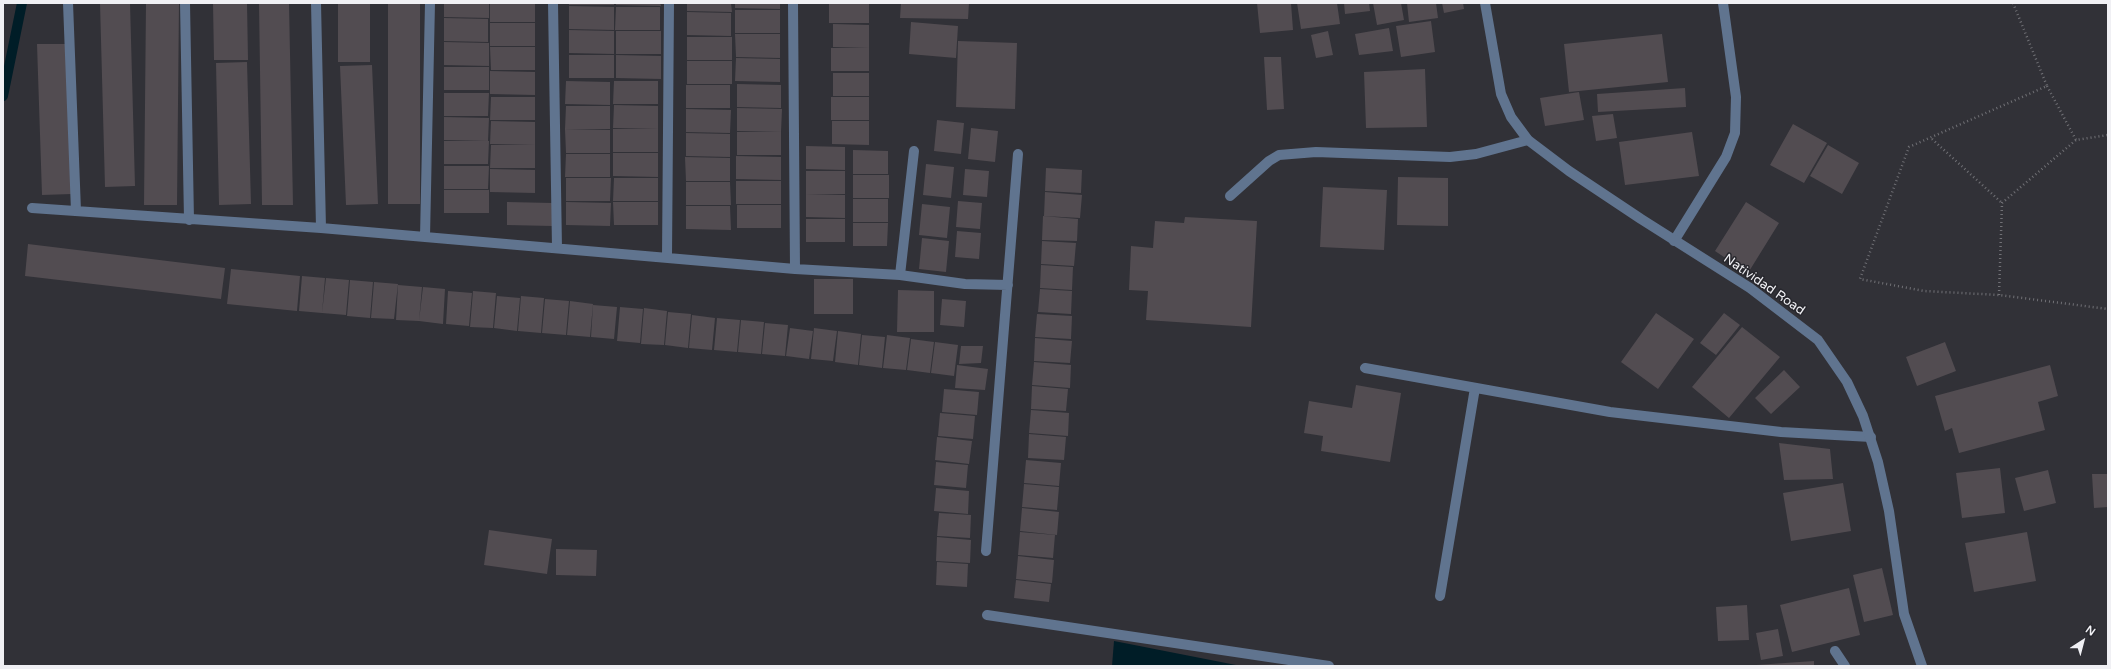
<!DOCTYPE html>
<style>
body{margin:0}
#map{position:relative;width:2111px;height:669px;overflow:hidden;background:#313137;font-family:"Varela Round",sans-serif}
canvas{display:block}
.frame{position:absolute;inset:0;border:4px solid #f0f0f4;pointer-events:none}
.north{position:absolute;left:2063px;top:621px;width:40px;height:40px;-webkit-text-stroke:3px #27272d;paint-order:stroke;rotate:36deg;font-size:11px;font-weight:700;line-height:16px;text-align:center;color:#f0f0f4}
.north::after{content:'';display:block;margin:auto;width:14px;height:18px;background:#f0f0f4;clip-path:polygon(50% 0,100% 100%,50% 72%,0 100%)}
</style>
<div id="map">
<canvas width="2111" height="669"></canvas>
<div class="frame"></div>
<div class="north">N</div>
</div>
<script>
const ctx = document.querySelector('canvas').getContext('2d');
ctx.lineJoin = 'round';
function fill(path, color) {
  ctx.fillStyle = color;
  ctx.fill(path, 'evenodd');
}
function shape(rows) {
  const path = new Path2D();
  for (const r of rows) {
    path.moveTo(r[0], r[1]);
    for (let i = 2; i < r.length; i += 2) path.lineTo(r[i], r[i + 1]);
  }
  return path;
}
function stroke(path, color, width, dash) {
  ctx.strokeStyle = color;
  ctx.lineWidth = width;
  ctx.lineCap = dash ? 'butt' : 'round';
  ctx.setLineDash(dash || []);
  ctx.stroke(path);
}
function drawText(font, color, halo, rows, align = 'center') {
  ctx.font = font + ' "Varela Round",sans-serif';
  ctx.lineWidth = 3;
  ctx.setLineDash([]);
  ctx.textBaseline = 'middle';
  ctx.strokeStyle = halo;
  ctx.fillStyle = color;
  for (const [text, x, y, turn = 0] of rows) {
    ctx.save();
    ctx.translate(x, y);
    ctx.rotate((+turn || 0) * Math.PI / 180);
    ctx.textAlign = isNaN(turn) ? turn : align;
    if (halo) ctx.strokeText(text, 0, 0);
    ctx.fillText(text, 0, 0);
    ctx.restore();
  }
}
fill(shape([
 [1114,641,1241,666,1112,666]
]), '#001d27');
stroke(shape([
 [3,96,22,3]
]), '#001d27', 10);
fill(shape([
 [100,3,130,3,135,186,105,187],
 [146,3,179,3,177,205,144,205],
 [213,3,247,3,248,60,214,60],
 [259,3,289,3,293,205,262,205],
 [338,3,370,3,370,62,338,62],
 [388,3,420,3,420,204,388,204],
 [444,3,489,3,489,18,444,17],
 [490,3,535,3,535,22,490,22],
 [569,3,614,3,614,5,569,5],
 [616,3,660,3,661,6,616,5],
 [687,3,731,3,732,12,687,11],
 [735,3,780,3,780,9,735,8],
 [829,3,869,3,869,23,829,23],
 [901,3,969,3,968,19,900,18],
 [1257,3,1291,3,1293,30,1260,33],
 [1297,3,1337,3,1340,24,1301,29],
 [1344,3,1369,3,1370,11,1345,14],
 [1373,3,1401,3,1404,20,1377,25],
 [1407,3,1436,3,1438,18,1409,22],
 [1442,3,1463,3,1464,9,1444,13],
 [569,6,614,7,614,30,569,29],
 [616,7,660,7,660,30,615,30],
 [735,10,780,10,780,33,735,33],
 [687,12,731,13,731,36,687,35],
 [444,18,488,19,488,42,444,41],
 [1431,21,1435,52,1401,57,1396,26],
 [911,22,958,26,956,58,909,54],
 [490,23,535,23,535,46,490,46],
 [833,24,869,25,869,48,833,47],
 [1389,28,1393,51,1359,55,1355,34],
 [569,30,614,31,614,54,569,53],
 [616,31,661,31,661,54,616,54],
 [1328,31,1333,55,1316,58,1311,35],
 [735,34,780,34,780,58,736,57],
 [1662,34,1668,82,1569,92,1564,44],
 [687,37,732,37,732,60,687,60],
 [958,41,1017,43,1015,109,956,107],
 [444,42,489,43,489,66,444,65],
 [37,44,67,44,72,194,42,195],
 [490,47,535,47,535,70,491,70],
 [831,48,869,48,869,71,831,71],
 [569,55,614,55,614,78,569,78],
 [616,55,661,56,661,79,616,78],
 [1264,57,1281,57,1284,109,1267,110],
 [736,58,780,59,780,82,735,81],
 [687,61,732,61,732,84,687,84],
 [247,62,251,204,219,205,216,63],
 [372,65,378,204,346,205,340,66],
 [444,67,489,67,489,90,444,90],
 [1425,69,1427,127,1366,128,1364,72],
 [490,71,535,72,535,95,490,94],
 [833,73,869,73,869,96,833,96],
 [566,81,610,82,610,105,565,104],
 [614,81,658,81,658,104,613,104],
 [737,84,781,85,781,108,737,107],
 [686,85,730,85,730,108,686,108],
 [1685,88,1686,107,1598,112,1597,94],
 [1579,92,1584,120,1545,126,1540,98],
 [444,93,489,93,488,116,444,116],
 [491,97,535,97,535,120,490,120],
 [831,97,869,97,869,120,831,120],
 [614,105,658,106,658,129,613,128],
 [566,106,610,106,610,129,565,129],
 [737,108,782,109,781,132,737,131],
 [686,109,731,110,730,133,686,132],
 [1613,114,1617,138,1596,141,1592,116],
 [444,117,489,118,488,141,444,140],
 [937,120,964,123,961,154,934,151],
 [491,121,535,122,535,145,490,144],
 [832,121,869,121,869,145,832,144],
 [1793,124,1827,143,1804,183,1770,165],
 [971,128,998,131,995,162,968,159],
 [565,129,610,130,610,153,566,153],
 [613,129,658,129,658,152,613,152],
 [737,132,781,132,781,155,737,155],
 [1692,132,1699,176,1625,185,1619,142],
 [686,133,730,134,730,157,686,156],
 [444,141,489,141,488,164,444,164],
 [491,145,535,145,535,168,490,168],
 [1828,145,1859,163,1842,194,1810,176],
 [806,146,845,147,845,170,806,169],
 [853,150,888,151,888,174,853,174],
 [613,153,658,153,658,177,613,176],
 [566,154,610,154,610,177,565,177],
 [736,156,781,157,781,180,736,179],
 [685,157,730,158,730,181,686,181],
 [926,164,954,167,951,198,923,195],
 [444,166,489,166,488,189,444,189],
 [1046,168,1082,170,1081,193,1045,191],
 [490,169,535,170,535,193,490,192],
 [965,169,989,171,987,197,963,195],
 [806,171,845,171,845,194,806,194],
 [853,175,889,175,889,198,853,198],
 [1398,177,1448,178,1448,226,1397,225],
 [566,178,611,178,610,201,566,201],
 [614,178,658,178,658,201,613,201],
 [736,181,781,181,781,204,736,204],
 [686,182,730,182,731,205,686,205],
 [1323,187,1387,190,1384,250,1320,247],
 [444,190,489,190,489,213,444,213],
 [1045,192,1082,195,1080,218,1044,216],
 [806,194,845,195,845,218,806,217],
 [853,199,888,199,888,222,853,222],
 [958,201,982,203,980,229,956,227],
 [507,202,552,203,552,226,507,225],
 [566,202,611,203,610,226,566,225],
 [613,202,658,202,658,225,614,225],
 [1746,202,1779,223,1748,273,1715,251],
 [922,204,950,207,947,238,919,235],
 [737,205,781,205,781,228,737,228],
 [686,206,730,206,731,230,686,229],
 [1043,216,1078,219,1077,241,1042,240],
 [1185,217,1257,221,1251,327,1146,320,1148,291,1129,290,1131,246,1153,248,1155,221,1184,223],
 [806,219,845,219,845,242,806,242],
 [853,223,888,223,887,246,853,246],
 [957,231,981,233,979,259,955,257],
 [922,238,949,241,946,272,919,269],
 [1042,241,1076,243,1074,266,1041,264],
 [28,244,225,268,221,299,25,276],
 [1041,265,1073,267,1072,290,1040,288],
 [231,269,300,276,297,311,227,304],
 [302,276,325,278,322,313,299,311],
 [326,278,349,280,346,315,322,313],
 [814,279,853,279,853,314,814,314],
 [350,280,373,282,370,318,347,316],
 [374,282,398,284,394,319,371,318],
 [398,285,422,287,419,321,396,320],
 [423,287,445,289,443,324,419,321],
 [1040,289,1072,291,1071,314,1038,312],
 [898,290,934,291,934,332,897,332],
 [448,291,472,293,469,326,446,324],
 [473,291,496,293,493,328,470,327],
 [497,296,520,298,517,331,494,328],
 [521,296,544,298,541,333,518,331],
 [545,299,569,301,566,335,542,333],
 [942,299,966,301,964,327,940,325],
 [570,301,593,304,590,337,567,335],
 [593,305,617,307,614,339,591,337],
 [620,307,643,309,640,343,617,341],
 [644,308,667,311,664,345,641,344],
 [668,312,691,314,688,348,665,345],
 [1656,313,1694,339,1658,389,1621,362],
 [1724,313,1740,325,1716,355,1700,343],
 [1037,314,1072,316,1071,339,1035,337],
 [692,315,715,318,712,350,689,348],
 [717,318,740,320,737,352,714,350],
 [741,320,764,322,761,354,738,352],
 [765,323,788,325,785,356,762,354],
 [1742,327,1780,357,1729,418,1692,387],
 [790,328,813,331,809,359,786,356],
 [814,328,837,331,833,361,811,359],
 [838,331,861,334,858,365,835,362],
 [862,335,885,337,882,368,859,365],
 [887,335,910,338,906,370,883,368],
 [1035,338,1072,341,1070,363,1034,361],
 [911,339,934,342,930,373,907,370],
 [935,342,958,345,954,376,931,373],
 [1945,342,1956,371,1917,386,1906,357],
 [961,346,983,346,981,363,959,364],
 [1034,362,1071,365,1070,388,1032,385],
 [957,365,988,369,985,390,955,388],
 [2050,365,2058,396,2038,402,2045,430,1959,453,1952,428,1945,431,1935,396],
 [1784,370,1800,387,1771,414,1755,398],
 [1356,385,1401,393,1390,462,1321,451,1323,436,1304,433,1309,401,1352,408],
 [1032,386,1068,389,1066,411,1031,409],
 [944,389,979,392,977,415,942,412],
 [1031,410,1069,413,1068,436,1029,433],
 [940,413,975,416,973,439,938,436],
 [1029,434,1066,437,1064,460,1028,458],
 [937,437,972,441,969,464,935,460],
 [1779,443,1830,449,1833,479,1784,480],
 [1026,460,1061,463,1059,486,1024,483],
 [936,462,968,465,966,488,934,485],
 [2000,468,2005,513,1962,518,1956,473],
 [2048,470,2056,503,2024,511,2015,478],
 [2092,474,2108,474,2108,507,2094,508],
 [1843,483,1851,531,1791,541,1783,493],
 [1024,484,1059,487,1057,510,1022,507],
 [936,488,969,491,968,514,934,511],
 [1022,508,1059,512,1057,535,1020,531],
 [939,513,971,515,970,538,937,536],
 [489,530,552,539,547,574,484,565],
 [1020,532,1055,535,1053,558,1018,555],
 [2027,532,2036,581,1974,592,1965,543],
 [937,537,971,540,970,563,936,561],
 [556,549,597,550,596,576,556,575],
 [1018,556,1054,560,1052,583,1016,579],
 [937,562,968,564,967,587,936,585],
 [1882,568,1893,615,1864,622,1853,575],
 [1016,580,1051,584,1049,602,1014,598],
 [1849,588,1860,635,1792,652,1780,605],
 [1747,605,1749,640,1718,641,1716,607],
 [1778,629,1783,656,1761,660,1756,633],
 [1814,661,1814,666,1756,666,1756,665]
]), '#524c51');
stroke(shape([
 [2013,3,2047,86,1909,147,1860,279,1924,291,1999,295,2108,309],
 [2047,86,2076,140,2108,135],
 [1932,139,2002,203],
 [1999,295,2002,203,2076,140]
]), '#717176', 2.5, [1, 3]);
stroke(shape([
 [1230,196,1269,161,1279,155,1316,152,1450,157,1476,154,1528,140],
 [987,615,1329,666]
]), '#60748f', 10);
stroke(shape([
 [68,3,76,211],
 [185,3,189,220],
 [316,3,321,228],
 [553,3,557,248],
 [793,3,795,269],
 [32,208,321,228,795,269,900,275,965,284,1008,285],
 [425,237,430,3],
 [1674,241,1726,157,1735,133,1736,97,1723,3],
 [667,257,669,3],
 [900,275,914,151],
 [1365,368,1610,412,1781,432,1871,437],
 [986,551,1018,154],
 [1440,596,1475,388],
 [1835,651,1845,666]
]), '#60748f', 10);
stroke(shape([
 [1485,3,1501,94,1511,117,1528,140,1569,171,1641,219,1750,288,1818,340,1847,382,1863,416,1878,462,1889,511,1904,614,1922,666]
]), '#60748f', 10);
drawText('13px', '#f0f0f4', '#27272d', [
 ["Natividad Road",1764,285,35]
]);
</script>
